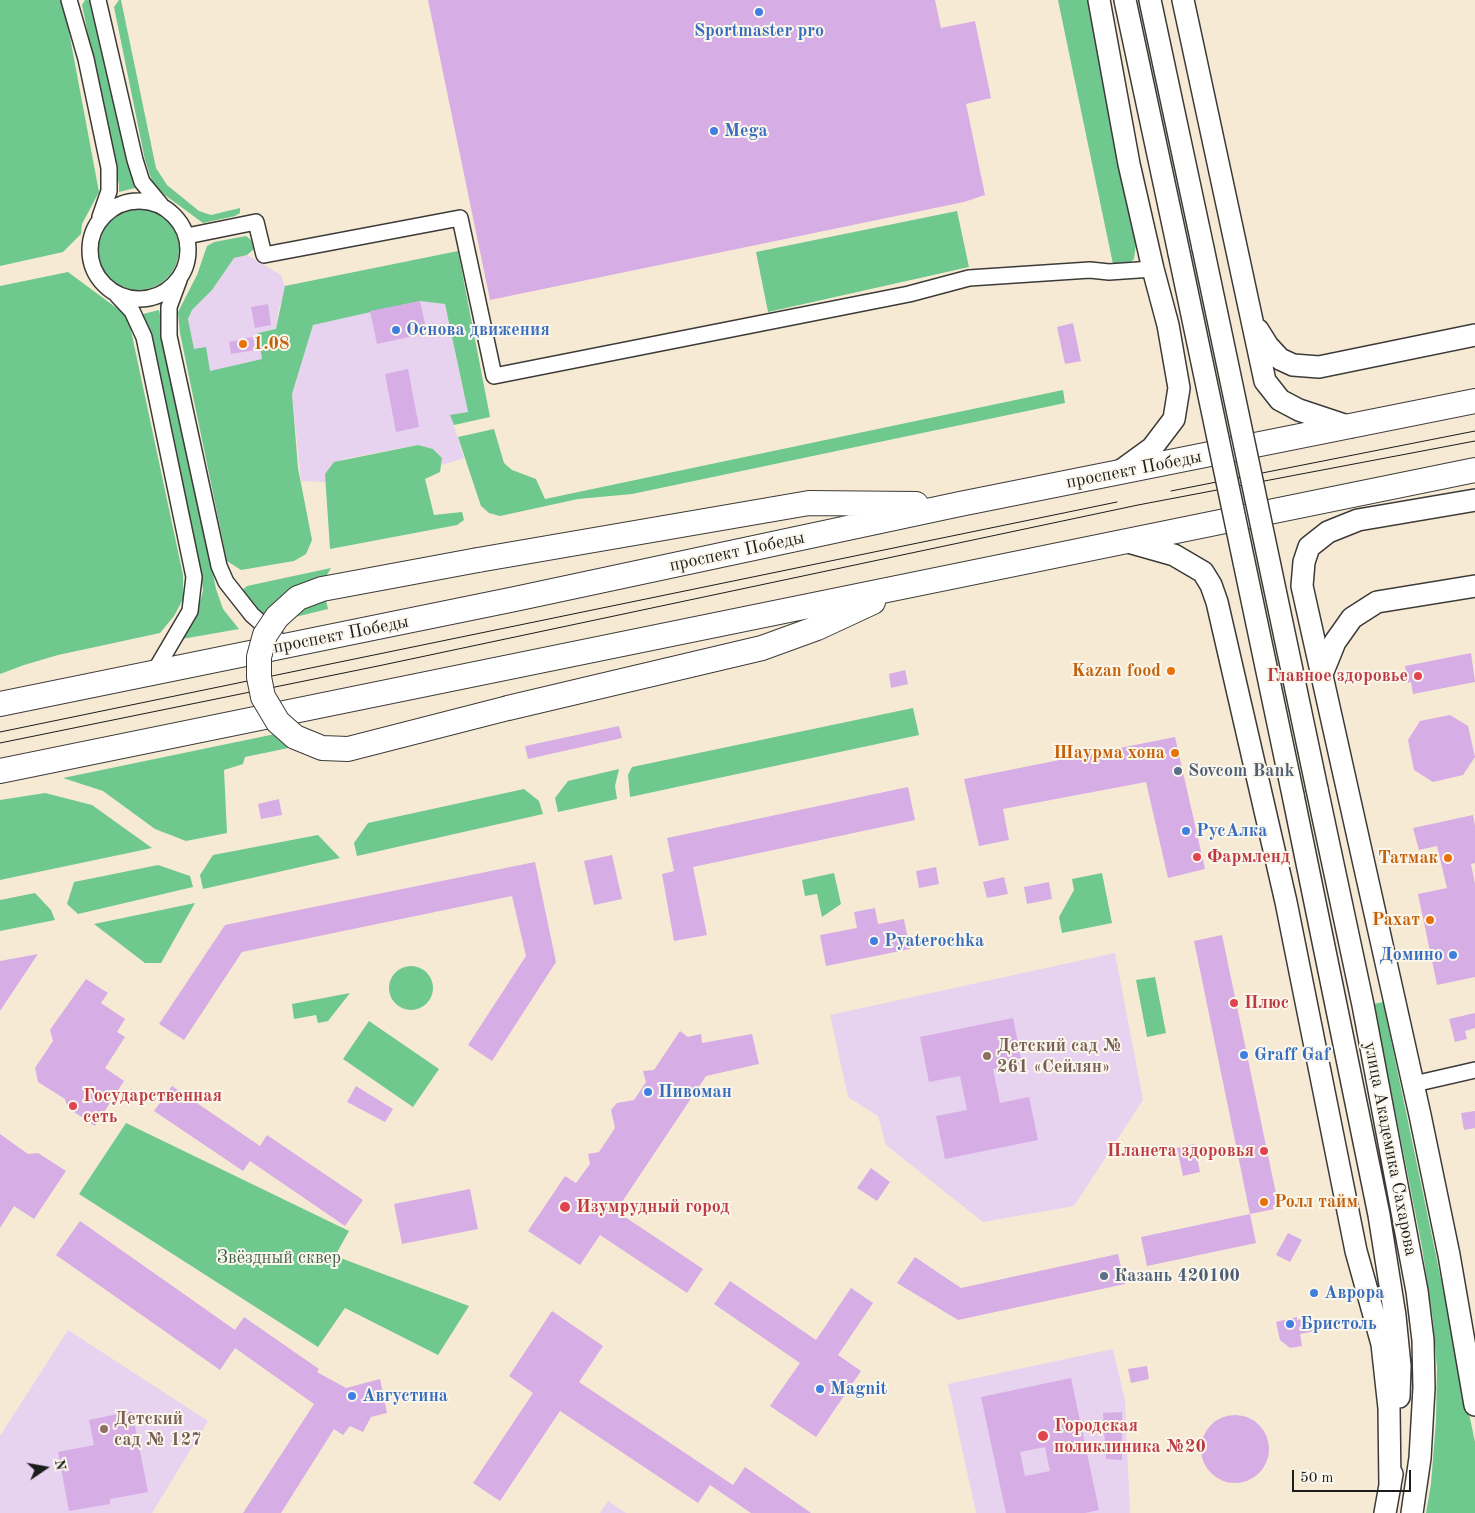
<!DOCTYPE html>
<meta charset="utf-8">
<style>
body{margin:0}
#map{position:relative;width:1475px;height:1513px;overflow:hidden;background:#f6ead5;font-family:"Old Standard TT",serif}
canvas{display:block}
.north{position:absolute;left:20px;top:1443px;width:50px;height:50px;-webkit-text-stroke:4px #fbf7ec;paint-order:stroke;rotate:78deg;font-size:14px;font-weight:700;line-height:20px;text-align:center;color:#1c1c1c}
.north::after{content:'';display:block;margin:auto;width:18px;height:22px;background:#1c1c1c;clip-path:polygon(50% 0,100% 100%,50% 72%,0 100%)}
.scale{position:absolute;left:1292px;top:1470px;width:119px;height:22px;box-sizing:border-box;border:2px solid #1c1c1c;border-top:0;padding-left:6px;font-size:15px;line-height:18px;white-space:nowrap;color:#1c1c1c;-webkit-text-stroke:4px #fbf7ec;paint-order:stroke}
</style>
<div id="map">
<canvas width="1475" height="1513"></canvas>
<div class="north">N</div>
<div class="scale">50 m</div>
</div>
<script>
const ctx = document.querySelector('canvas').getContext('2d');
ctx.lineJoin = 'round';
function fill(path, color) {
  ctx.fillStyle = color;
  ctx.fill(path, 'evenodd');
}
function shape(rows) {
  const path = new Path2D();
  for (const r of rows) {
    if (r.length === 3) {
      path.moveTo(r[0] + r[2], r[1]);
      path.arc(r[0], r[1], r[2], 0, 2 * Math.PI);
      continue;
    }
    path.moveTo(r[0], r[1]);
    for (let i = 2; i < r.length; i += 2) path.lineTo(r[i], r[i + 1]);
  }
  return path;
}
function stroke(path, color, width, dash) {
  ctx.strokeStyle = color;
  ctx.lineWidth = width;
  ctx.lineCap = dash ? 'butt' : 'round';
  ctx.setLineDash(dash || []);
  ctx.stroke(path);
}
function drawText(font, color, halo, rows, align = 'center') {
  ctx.font = font + ' "Old Standard TT",serif';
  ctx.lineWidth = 4;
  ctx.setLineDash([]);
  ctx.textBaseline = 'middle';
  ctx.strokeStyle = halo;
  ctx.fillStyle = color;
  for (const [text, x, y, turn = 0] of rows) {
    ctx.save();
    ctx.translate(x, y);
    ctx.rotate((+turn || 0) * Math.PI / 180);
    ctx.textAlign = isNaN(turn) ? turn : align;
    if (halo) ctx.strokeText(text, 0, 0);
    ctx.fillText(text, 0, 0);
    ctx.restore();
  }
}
fill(shape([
 [247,255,281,275,285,286,284,296,279,309,276,329,258,333,262,359,210,371,194,350,188,319,192,310,212,290,234,258],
 [420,301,445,304,468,413,451,417,464,458,442,465,442,458,433,449,418,445,344,459,325,474,326,482,301,481,292,394,313,325],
 [1115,953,1143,1100,1074,1206,983,1222,886,1145,878,1116,848,1097,830,1015],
 [68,1330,208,1421,152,1513,0,1513,0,1436],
 [1113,1349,1125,1401,1130,1513,976,1513,948,1384],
 [608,1501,626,1513,600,1513]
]), '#e7d2ef');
fill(shape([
 [0,0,63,0,99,192,82,224,81,234,63,252,0,266],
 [85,0,91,0,135,188,119,192,119,185,82,5],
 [119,0,121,0,156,168,167,185,199,211,211,215,240,208,240,213,235,216,203,223,154,187,145,160,114,7],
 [1058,0,1088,0,1111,126,1136,243,1134,259,1122,270,1114,269],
 [138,249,41],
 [957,211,969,267,768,312,756,252],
 [246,236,251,240,254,249,247,255,234,258,212,290,192,310,188,319,194,349,206,347,210,371,262,359,258,333,276,329,285,286,458,251,490,417,454,425,450,415,468,412,445,304,420,301,313,325,292,394,298,468,312,540,306,554,294,561,241,570,227,561,180,333,178,312,197,275,207,246,214,242],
 [68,272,126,315,129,321,183,575,183,599,174,616,160,633,58,655,24,665,0,674,0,286],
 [159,310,216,589,223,609,239,629,182,639,195,619,203,591,201,573,148,326,143,314],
 [1063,390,1065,403,632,494,578,499,500,516,489,513,481,506,458,437,494,429,504,463,512,470,536,479,545,499],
 [418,445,433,449,442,458,440,472,425,479,434,515,462,512,464,520,457,525,330,549,325,474,334,462],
 [331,568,322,583,328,609,291,618,269,618,258,613,240,592,247,586],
 [913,708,919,735,630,797,628,775,632,767],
 [280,733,298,746,245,757,243,764,224,770,227,833,186,841,155,829,103,791,63,778],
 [619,769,615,786,617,799,558,812,555,798,568,781],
 [524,789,539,801,543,814,357,856,354,843,368,823],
 [45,793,92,805,152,848,0,880,0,800],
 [318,835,340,858,203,889,200,875,213,855],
 [158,865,190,876,193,887,78,914,67,904,74,882],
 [834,873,841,904,822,917,817,894,805,896,802,880],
 [1102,873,1112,923,1062,933,1059,917,1074,890,1072,879],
 [35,893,51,910,55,920,0,931,0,900],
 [195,903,161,963,145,963,94,924],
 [411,988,22],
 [1155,977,1166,1033,1147,1037,1136,980],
 [350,993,328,1021,318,1023,316,1015,294,1019,292,1004],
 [1383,1002,1475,1442,1475,1513,1426,1513,1431,1484,1436,1420,1437,1368,1433,1320,1422,1247,1374,1004],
 [369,1021,439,1069,413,1107,343,1059],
 [126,1123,349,1231,335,1256,469,1306,438,1355,345,1308,318,1347,79,1194]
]), '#6fc88e');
fill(shape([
 [428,0,935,0,941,28,975,21,991,98,966,104,985,195,964,202,490,300],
 [420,301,427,333,377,344,370,311],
 [268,304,271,325,255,328,251,307],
 [1073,323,1081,361,1065,364,1057,327],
 [253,337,255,350,231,354,229,342],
 [408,369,419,427,396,432,385,374],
 [1471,653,1475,682,1413,694,1411,682,1408,683,1405,666],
 [905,670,908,684,891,688,889,674],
 [1450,715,1468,726,1475,757,1463,775,1433,782,1414,770,1408,740,1420,721],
 [619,726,622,738,528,759,525,746],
 [1175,737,1205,869,1168,878,1146,782,1003,809,1009,840,979,846,964,779],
 [908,787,915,820,693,867,707,935,674,941,662,874,674,871,667,838],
 [279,799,282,815,261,819,258,804],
 [1473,815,1475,826,1475,863,1471,864,1475,884,1475,977,1437,985,1418,894,1447,888,1437,846,1419,850,1413,828],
 [612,855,622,899,594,905,584,861],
 [535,862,556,962,492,1061,468,1045,526,956,512,896,242,952,184,1040,159,1024,225,925],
 [936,867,939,884,919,888,916,871],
 [1004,877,1008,894,987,898,983,882],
 [1049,882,1052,899,1027,904,1024,887],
 [875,908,878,924,904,919,910,949,826,966,820,935,857,928,854,912],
 [1222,935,1279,1208,1250,1214,1194,941],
 [38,954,0,1011,0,961],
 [86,979,108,993,101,1003,125,1019,117,1032,125,1037,105,1068,124,1081,95,1126,68,1108,65,1099,38,1082,35,1068,53,1041,50,1030],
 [1475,1013,1475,1028,1465,1031,1467,1039,1455,1042,1449,1019],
 [1013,1018,1022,1063,993,1069,1000,1103,1029,1097,1038,1140,945,1159,936,1116,967,1110,960,1076,929,1082,920,1037],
 [680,1031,688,1037,701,1034,702,1043,752,1034,759,1064,706,1076,616,1211,703,1269,687,1293,600,1235,580,1265,528,1231,565,1176,576,1183,590,1164,588,1154,599,1152,615,1128,611,1110,617,1103,634,1100,646,1082,643,1071,654,1070],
 [172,1086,260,1146,267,1135,363,1200,345,1226,250,1161,243,1171,154,1111],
 [356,1086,393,1109,385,1122,347,1102],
 [1475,1111,1475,1128,1464,1130,1461,1113],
 [0,1134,28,1154,38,1153,66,1171,34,1219,14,1206,0,1228],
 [1194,1144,1200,1172,1183,1176,1177,1148],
 [871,1168,890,1182,877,1201,857,1188],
 [470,1189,478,1229,402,1244,394,1204],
 [1250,1214,1256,1243,1147,1266,1141,1237],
 [80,1221,235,1330,244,1317,319,1369,317,1372,346,1388,380,1379,387,1413,371,1417,363,1432,350,1426,343,1435,334,1429,281,1513,243,1513,314,1404,235,1348,220,1370,56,1255],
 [1288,1233,1302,1240,1290,1262,1276,1255],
 [1118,1254,1125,1284,958,1320,897,1283,915,1257,961,1288],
 [730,1281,816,1340,851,1288,873,1303,838,1355,861,1371,816,1437,770,1406,800,1363,714,1304],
 [552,1311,603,1346,579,1382,733,1485,745,1467,811,1513,751,1513,710,1485,698,1503,560,1411,500,1501,473,1483,533,1393,509,1376],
 [1297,1317,1297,1320,1312,1317,1315,1331,1300,1334,1302,1346,1290,1348,1280,1340,1276,1322],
 [1147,1366,1149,1379,1131,1383,1128,1369],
 [1071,1378,1099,1510,1085,1513,1006,1513,981,1397],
 [1045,1447,1050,1471,1025,1476,1020,1452],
 [132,1411,148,1492,110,1499,110,1504,69,1511,58,1452,94,1445,89,1420],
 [1122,1412,1122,1460,1106,1459,1103,1413],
 [1235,1449,34]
]), '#d7ade6');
const street = shape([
 [69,0,86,59,109,168,109,191,100,217],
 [98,0,135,160,142,182,161,205],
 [139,250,49],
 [187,236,256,222,264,255,460,218,494,376,909,294,969,278,1090,270,1109,272,1153,269],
 [179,280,169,307,169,336,219,566,226,582,252,615,275,635],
 [117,295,132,311,144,337,194,577,190,611,153,674],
 [1414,1084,1475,1070]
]);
const secondary = shape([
 [1099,0,1129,164,1153,269,1168,325,1179,388,1174,419,1152,448,1119,472],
 [1125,0,1179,253],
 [1150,0,1203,248],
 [1183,0,1265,381,1280,400,1299,410,1350,427],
 [1258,330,1268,346,1280,359,1293,365,1319,367,1475,335],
 [1475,500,1358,520,1328,532,1309,547,1304,562,1302,586,1420,1115,1449,1255,1475,1405],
 [1128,542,1174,555,1203,572,1211,585,1217,602,1286,902,1356,1251,1382,1344,1389,1408,1390,1487],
 [1322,674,1335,642,1352,618,1377,602,1475,586],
 [1317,789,1363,1005,1417,1291,1423,1340,1424,1388,1420,1458,1412,1513],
 [1293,795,1379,1215,1395,1316,1400,1366,1399,1397],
 [1385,1513,1392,1474]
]);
const primary = shape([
 [478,560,809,503,916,504],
 [0,704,515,599,960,504,1475,401],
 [508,708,762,648,817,628,873,602],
 [0,771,1475,470]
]);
stroke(street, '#3d3b38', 18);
stroke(secondary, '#3d3b38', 24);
stroke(primary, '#3d3b38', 26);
stroke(street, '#fff', 15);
stroke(secondary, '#fff', 21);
stroke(primary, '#fff', 24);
stroke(shape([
 [1171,491,1475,431],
 [0,732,1117,502],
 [0,743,378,666,1138,505,1475,441]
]), '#1c1c1c', 1);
const secondaryBridge = shape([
 [1203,248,1317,789],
 [1179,253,1293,795]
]);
const primaryBridge = shape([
 [478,560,322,589,298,598,277,617,265,635,259,657,259,677,263,697,278,722,295,737,322,748,348,749,508,708]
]);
stroke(secondaryBridge, '#3d3b38', 24, []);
stroke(primaryBridge, '#3d3b38', 26, []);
stroke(secondaryBridge, '#fff', 21);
stroke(primaryBridge, '#fff', 24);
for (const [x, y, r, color] of [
 [759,12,5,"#3f7fe0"],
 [714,131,5,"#3f7fe0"],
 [396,330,5,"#3f7fe0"],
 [243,344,5,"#e8710a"],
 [1171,671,5,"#e8710a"],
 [1418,676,5,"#e0444e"],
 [1175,753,5,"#e8710a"],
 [1178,771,5,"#5c6f8a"],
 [1186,831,5,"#3f7fe0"],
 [1197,857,5,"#e0444e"],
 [1448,858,5,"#e8710a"],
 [1430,920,5,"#e8710a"],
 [874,941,5,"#3f7fe0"],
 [1453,955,5,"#3f7fe0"],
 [1234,1003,5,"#e0444e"],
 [1244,1055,5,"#3f7fe0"],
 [987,1056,5,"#8d6e63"],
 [648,1092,5,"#3f7fe0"],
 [73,1106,5,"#e0444e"],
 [1264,1151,5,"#e0444e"],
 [1264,1202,5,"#e8710a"],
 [565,1207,6,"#e0444e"],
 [1104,1276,5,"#5c6f8a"],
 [1314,1293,5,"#3f7fe0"],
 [1290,1324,5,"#3f7fe0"],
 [820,1389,5,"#3f7fe0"],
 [352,1396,5,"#3f7fe0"],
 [104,1429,5,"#8d6e63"],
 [1043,1436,6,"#e0444e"]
]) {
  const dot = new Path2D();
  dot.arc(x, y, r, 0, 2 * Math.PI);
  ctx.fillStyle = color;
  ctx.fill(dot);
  stroke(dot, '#fbf7ec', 2);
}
drawText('bold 18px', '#366cbe', '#fbf7ec', [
 ["Sportmaster pro",759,31,"center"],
 ["Mega",724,131],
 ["Основа движения",406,330],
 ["РусАлка",1196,831],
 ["Pyaterochka",884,941],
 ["Домино",1443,955,"right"],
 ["Graff Gaf",1254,1055],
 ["Пивоман",658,1092],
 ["Аврора",1324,1293],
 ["Бристоль",1300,1324],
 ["Magnit",830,1389],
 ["Августина",362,1396]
], 'left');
drawText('bold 18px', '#c56008', '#fbf7ec', [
 ["1.08",253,344,"left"],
 ["Kazan food",1161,671],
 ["Шаурма хона",1165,753],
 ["Татмак",1438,858],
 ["Рахат",1420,920],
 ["Ролл тайм",1274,1202,"left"]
], 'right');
drawText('18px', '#1c1c1c', '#fbf7ec', [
 ["проспект Победы",1134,470,-11],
 ["проспект Победы",737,552,-12],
 ["проспект Победы",341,635,-11],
 ["улица Академика Сахарова",1390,1149,79]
]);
drawText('bold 18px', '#be3a42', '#fbf7ec', [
 ["Главное здоровье",1408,676,"right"],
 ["Фармленд",1207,857],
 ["Плюс",1244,1003],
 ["Государственная",83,1096],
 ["сеть",83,1117],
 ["Планета здоровья",1254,1151,"right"],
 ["Изумрудный город",576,1207],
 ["Городская",1054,1426],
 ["поликлиника №20",1054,1447]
], 'left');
drawText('bold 18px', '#4e5e75', '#fbf7ec', [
 ["Sovcom Bank",1188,771],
 ["Казань 420100",1114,1276]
], 'left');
drawText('bold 18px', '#785e54', '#fbf7ec', [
 ["Детский сад №",997,1046],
 ["261 «Сейлян»",997,1067],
 ["Детский",114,1419],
 ["сад № 127",114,1440]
], 'left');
drawText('18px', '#3d614a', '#fbf7ec', [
 ["Звёздный сквер",279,1258]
]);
</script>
